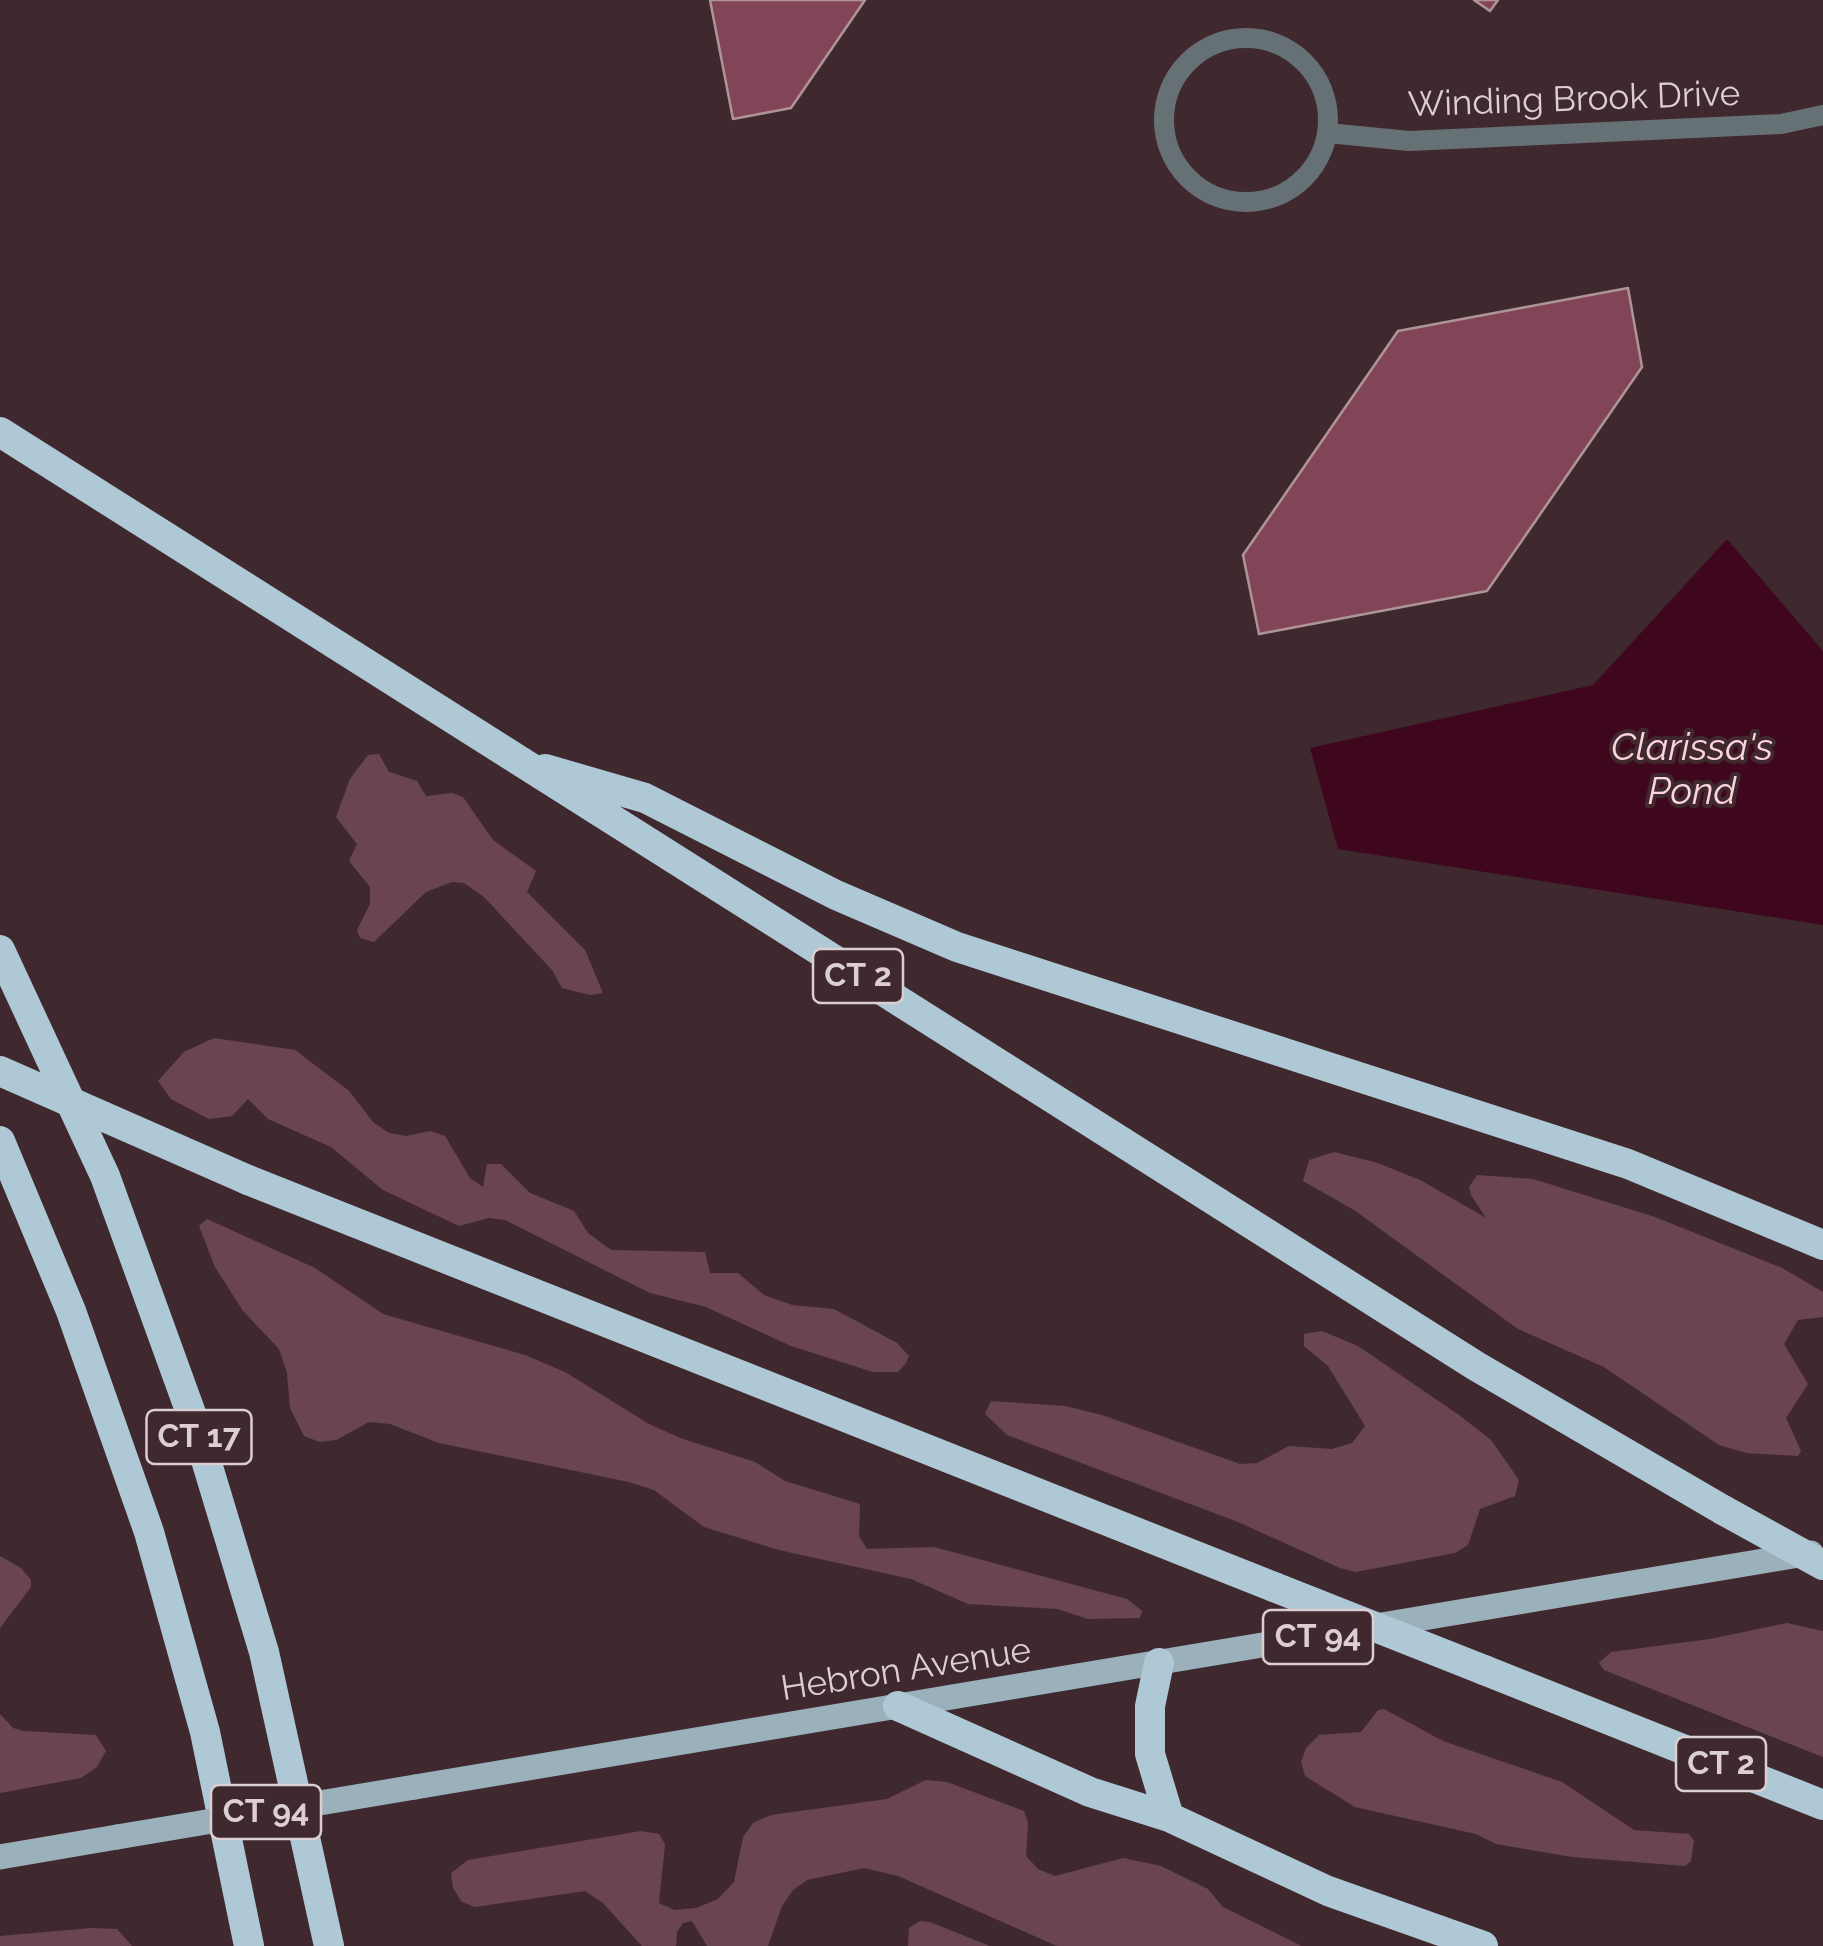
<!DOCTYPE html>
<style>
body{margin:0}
canvas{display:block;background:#3f292f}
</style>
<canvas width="1823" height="1946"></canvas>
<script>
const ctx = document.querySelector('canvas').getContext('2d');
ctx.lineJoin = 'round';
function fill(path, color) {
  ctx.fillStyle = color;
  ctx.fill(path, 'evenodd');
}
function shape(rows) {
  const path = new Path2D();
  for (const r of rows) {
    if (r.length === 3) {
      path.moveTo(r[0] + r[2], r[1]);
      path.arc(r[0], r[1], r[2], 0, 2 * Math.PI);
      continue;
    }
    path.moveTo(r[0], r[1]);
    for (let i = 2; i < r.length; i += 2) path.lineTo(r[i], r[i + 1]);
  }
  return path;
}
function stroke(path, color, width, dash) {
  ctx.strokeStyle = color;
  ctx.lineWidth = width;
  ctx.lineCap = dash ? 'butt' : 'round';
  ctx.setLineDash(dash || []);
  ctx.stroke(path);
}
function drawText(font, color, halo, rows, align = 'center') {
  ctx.font = font + ' Raleway,sans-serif';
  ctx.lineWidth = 8;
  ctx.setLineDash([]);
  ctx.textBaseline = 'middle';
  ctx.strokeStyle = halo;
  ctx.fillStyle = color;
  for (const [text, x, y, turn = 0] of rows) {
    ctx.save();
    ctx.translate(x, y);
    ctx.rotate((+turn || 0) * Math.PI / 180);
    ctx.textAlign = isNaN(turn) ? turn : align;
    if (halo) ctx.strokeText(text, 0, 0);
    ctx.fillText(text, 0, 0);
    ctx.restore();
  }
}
fill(shape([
 [379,754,389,772,417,781,426,796,452,793,463,797,493,840,536,871,527,892,585,950,603,993,590,995,562,988,552,970,484,897,464,883,452,882,426,892,374,942,360,938,357,930,370,904,370,887,349,861,357,844,336,817,350,779,368,755],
 [214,1038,295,1050,349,1091,373,1122,389,1133,406,1136,430,1131,445,1136,470,1178,483,1187,487,1164,501,1164,530,1193,574,1211,588,1233,611,1250,705,1252,710,1273,738,1273,764,1295,792,1305,834,1309,897,1343,909,1356,906,1363,898,1372,873,1372,791,1346,706,1307,650,1293,505,1220,489,1218,459,1226,383,1190,331,1147,268,1119,248,1099,232,1116,209,1119,171,1099,158,1081,184,1052],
 [1334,1152,1378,1163,1422,1181,1486,1218,1471,1195,1469,1187,1477,1175,1533,1179,1655,1217,1782,1268,1823,1292,1823,1317,1798,1320,1784,1344,1808,1384,1786,1418,1801,1451,1798,1456,1747,1453,1719,1445,1604,1367,1518,1329,1354,1210,1303,1181,1309,1160],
 [207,1219,315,1268,383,1314,525,1355,565,1372,649,1424,680,1438,755,1462,785,1481,860,1504,859,1536,867,1549,934,1547,1127,1599,1142,1611,1140,1618,1088,1619,1058,1609,968,1604,911,1579,779,1550,704,1527,654,1490,629,1482,439,1443,390,1424,369,1422,336,1440,320,1442,304,1436,290,1408,287,1373,279,1349,243,1311,215,1267,199,1226],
 [1322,1331,1358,1346,1459,1415,1491,1440,1519,1480,1515,1496,1480,1509,1468,1545,1455,1553,1356,1572,1340,1568,1238,1522,1007,1435,985,1414,991,1401,1065,1406,1102,1415,1240,1464,1257,1463,1289,1446,1332,1449,1352,1443,1365,1426,1328,1366,1304,1346,1304,1334],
 [0,1556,21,1568,31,1580,31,1587,0,1628],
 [1787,1623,1823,1631,1823,1757,1604,1670,1599,1663,1611,1652,1710,1639],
 [1384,1709,1443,1741,1562,1782,1634,1830,1689,1834,1694,1841,1691,1861,1685,1866,1572,1857,1496,1844,1476,1834,1355,1807,1305,1776,1301,1762,1306,1748,1319,1735,1361,1732,1378,1710],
 [0,1714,13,1728,24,1731,96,1735,106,1751,97,1767,81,1778,0,1793],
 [926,1780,947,1782,1024,1811,1028,1823,1026,1856,1038,1869,1055,1876,1123,1858,1161,1866,1208,1889,1223,1907,1302,1946,1057,1946,898,1876,864,1868,807,1880,793,1890,782,1906,768,1946,707,1946,692,1921,683,1923,677,1932,676,1946,642,1946,603,1903,585,1891,475,1907,462,1902,453,1888,451,1873,468,1860,641,1831,659,1834,665,1844,659,1903,675,1910,696,1908,718,1899,734,1882,743,1837,753,1823,771,1815,887,1799],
 [920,1921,930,1922,990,1946,908,1946,909,1928],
 [92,1928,117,1929,132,1946,0,1946,0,1936]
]), '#6a454f');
fill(shape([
 [1727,539,1823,651,1823,925,1338,849,1310,748,1593,685]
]), '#3e071d');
const building = shape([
 [710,0,865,0,791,108,733,119,710,0],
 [1474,0,1498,0,1490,11,1474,0],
 [1628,288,1642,367,1487,591,1259,634,1243,555,1398,331,1628,288]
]);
fill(building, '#824557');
stroke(building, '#ae9399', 2.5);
stroke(shape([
 [1246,120,82],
 [1328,133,1409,141,1781,124,1823,115]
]), '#667176', 20);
stroke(shape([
 [415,1787,1811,1553],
 [0,1857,117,1837]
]), '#9ab0ba', 25);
stroke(shape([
 [0,432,1476,1366,1723,1510],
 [545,769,645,798,836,895,957,947,1628,1164,1823,1245],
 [0,950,105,1176,196,1427,264,1652,329,1946],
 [0,1141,71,1311,149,1532,205,1732,249,1946],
 [248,1180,1274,1587],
 [1159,1663,1150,1706,1150,1754,1169,1817],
 [1484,1670,1823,1805],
 [898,1706,1090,1792,1169,1817,1328,1891,1483,1946]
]), '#aec9d5', 30);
stroke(shape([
 [117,1837,415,1787]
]), '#9ab0ba', 25);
stroke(shape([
 [0,1071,248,1180],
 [1723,1510,1823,1565],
 [1274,1587,1484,1670]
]), '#aec9d5', 30);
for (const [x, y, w] of [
 [858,976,90],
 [199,1437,105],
 [1318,1637,110],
 [1721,1764,90],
 [266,1812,110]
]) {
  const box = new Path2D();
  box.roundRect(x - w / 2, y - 27, w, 54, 8);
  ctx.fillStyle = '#3f292f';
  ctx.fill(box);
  stroke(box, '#dcced1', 2.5);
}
drawText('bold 32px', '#dcced1', null, [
 ["CT 2",858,976],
 ["CT 17",199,1437],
 ["CT 94",1318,1637],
 ["CT 2",1721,1764],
 ["CT 94",266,1812]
]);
drawText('35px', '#dcced1', '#3f292f', [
 ["Winding Brook Drive",1574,100,-2],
 ["Hebron Avenue",906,1670,-9]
]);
drawText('italic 38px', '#fdd4de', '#3f292f', [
 ["Clarissa's",1692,749],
 ["Pond",1692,793]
]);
</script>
